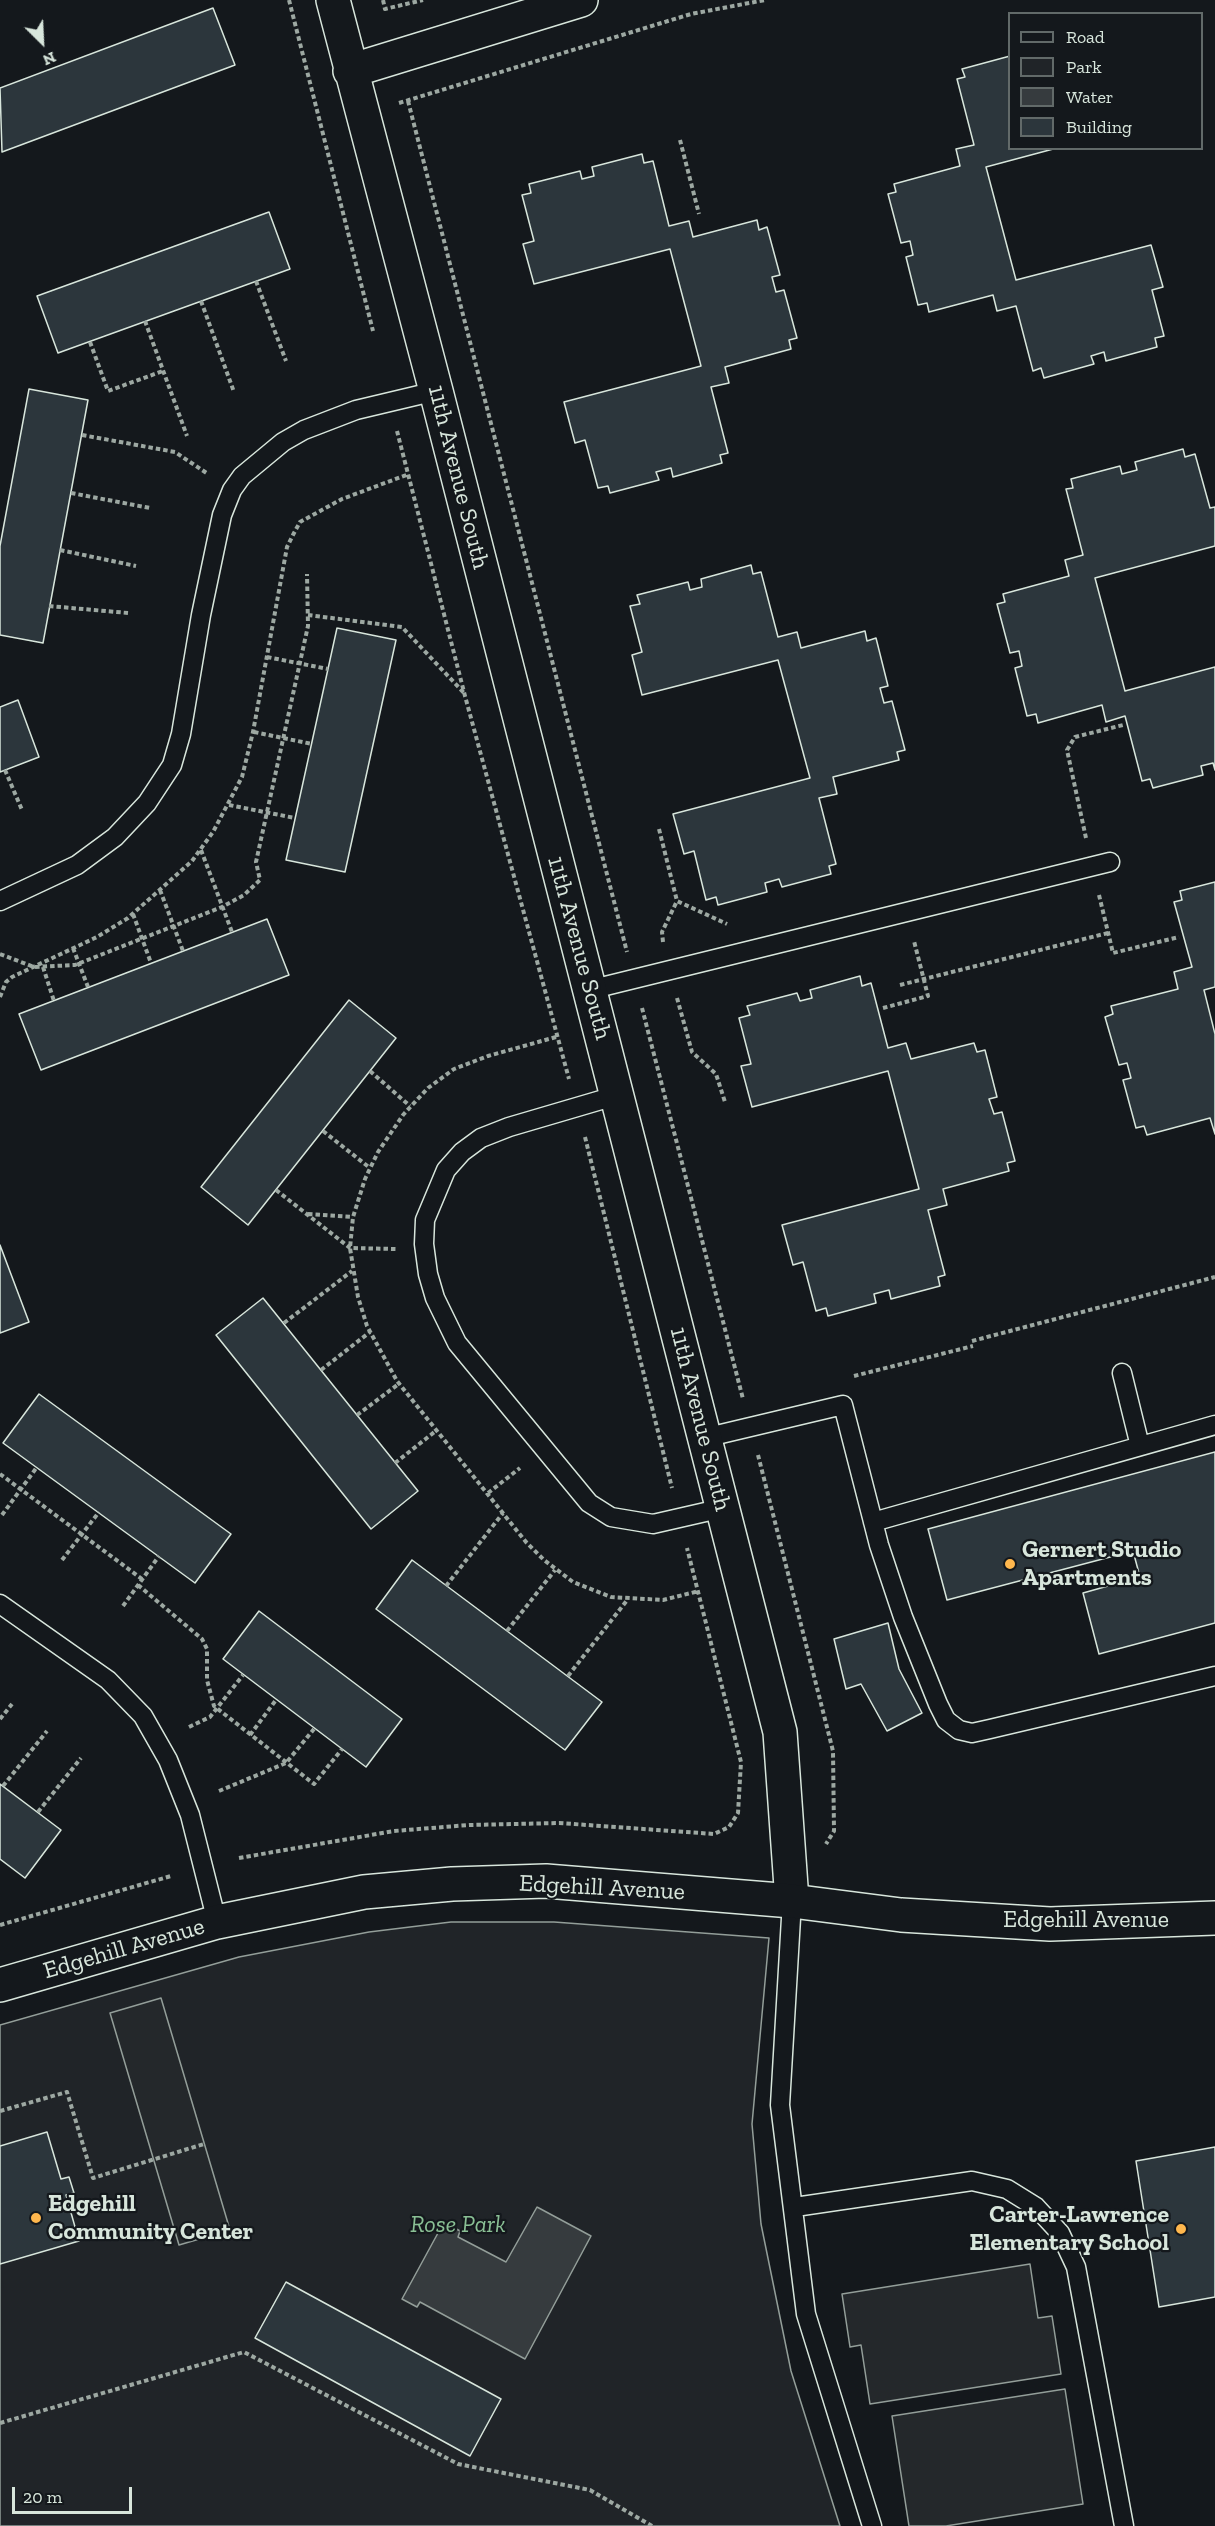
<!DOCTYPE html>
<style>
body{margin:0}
#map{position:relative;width:1215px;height:2526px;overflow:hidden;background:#14181c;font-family:"Zilla Slab",serif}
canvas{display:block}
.legend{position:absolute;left:1008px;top:12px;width:195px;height:138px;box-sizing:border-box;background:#14181c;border:2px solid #626a69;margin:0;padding:8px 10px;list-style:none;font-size:18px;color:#d8e6dc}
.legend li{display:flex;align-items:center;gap:12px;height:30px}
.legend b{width:30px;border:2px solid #626a69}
.north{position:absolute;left:12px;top:12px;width:60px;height:60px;-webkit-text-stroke:4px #14181c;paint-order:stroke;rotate:156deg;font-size:16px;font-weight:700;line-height:24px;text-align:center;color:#d8e6dc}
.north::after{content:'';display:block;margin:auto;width:21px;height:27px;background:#d8e6dc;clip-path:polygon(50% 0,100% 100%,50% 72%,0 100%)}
.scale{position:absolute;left:12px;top:2487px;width:120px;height:27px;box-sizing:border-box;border:3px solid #d8e6dc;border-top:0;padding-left:8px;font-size:18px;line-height:21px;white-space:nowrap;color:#d8e6dc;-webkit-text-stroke:4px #14181c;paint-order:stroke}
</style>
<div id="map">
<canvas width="1215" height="2526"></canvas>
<ul class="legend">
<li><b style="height:8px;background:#14181c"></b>Road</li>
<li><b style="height:16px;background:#202428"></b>Park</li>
<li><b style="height:16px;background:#363b3e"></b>Water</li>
<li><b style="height:16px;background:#2c363c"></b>Building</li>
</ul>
<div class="north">N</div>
<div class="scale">20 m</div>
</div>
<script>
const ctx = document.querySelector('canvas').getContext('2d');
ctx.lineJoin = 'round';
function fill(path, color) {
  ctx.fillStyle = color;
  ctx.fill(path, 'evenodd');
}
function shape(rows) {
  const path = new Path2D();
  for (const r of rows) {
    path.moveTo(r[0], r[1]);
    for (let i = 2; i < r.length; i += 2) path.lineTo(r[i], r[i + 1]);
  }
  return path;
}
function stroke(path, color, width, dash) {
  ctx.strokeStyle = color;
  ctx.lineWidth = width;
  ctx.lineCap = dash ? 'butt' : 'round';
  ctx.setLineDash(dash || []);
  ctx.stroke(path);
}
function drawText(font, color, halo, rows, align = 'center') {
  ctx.font = font + ' "Zilla Slab",serif';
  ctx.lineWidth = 4.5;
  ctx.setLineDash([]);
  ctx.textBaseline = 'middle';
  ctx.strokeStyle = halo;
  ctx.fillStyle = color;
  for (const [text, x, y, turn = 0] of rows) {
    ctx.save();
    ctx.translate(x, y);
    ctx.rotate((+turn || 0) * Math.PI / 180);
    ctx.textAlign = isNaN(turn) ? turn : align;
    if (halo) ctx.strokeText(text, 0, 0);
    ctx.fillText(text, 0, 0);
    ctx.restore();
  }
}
const green = shape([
 [451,1922,554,1922,769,1938,752,2124,761,2224,791,2371,840,2526,0,2526,0,2025,239,1957,369,1932,451,1922]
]);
fill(green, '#202428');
stroke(green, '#939e99', 1.5);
const parking = shape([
 [161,1998,230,2230,179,2245,110,2013,161,1998],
 [1030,2264,1038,2318,1052,2316,1061,2374,870,2404,861,2345,850,2347,842,2294,1030,2264],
 [1065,2389,1083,2504,946,2526,909,2526,892,2416,1065,2389]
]);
fill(parking, '#24282b');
stroke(parking, '#939e99', 1.5);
const water = shape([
 [537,2207,591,2236,525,2359,420,2302,417,2307,402,2299,444,2222,460,2231,458,2237,506,2262,537,2207]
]);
fill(water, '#363b3e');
stroke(water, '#939e99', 1.5);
const building = shape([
 [213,8,235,65,2,152,0,88,213,8],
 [1010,56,1010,148,1057,148,986,167,1016,280,1151,245,1163,287,1152,290,1164,336,1155,338,1157,347,1106,361,1104,352,1091,356,1094,364,1044,378,1041,368,1033,371,1016,306,997,311,993,295,929,312,927,303,918,305,906,257,913,255,910,241,901,243,888,194,896,192,894,184,960,166,956,149,974,145,957,79,965,77,962,69,1010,56],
 [642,154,644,163,653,161,669,226,689,221,693,237,757,220,759,230,767,227,780,275,772,277,776,292,784,290,797,338,789,340,791,349,725,367,729,383,711,387,728,453,720,455,722,463,673,477,671,468,656,472,659,480,610,493,608,486,598,488,585,440,575,443,564,402,701,366,670,249,534,284,523,244,534,241,522,195,531,193,529,184,580,171,582,179,594,176,592,167,642,154],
 [269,212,290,269,58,353,37,296,269,212],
 [29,389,88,400,43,643,0,635,0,546,29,389],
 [1183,449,1185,457,1195,454,1210,508,1215,507,1215,546,1095,578,1125,691,1215,667,1215,770,1213,763,1201,766,1203,775,1153,788,1150,779,1142,781,1125,716,1106,722,1102,705,1038,723,1036,714,1027,716,1015,668,1022,666,1019,651,1010,653,997,604,1005,602,1003,594,1069,576,1065,560,1083,555,1066,489,1073,488,1071,479,1120,466,1122,474,1137,470,1135,462,1183,449],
 [751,565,753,574,761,572,778,637,797,632,801,648,865,631,867,641,876,638,888,686,880,688,884,703,892,701,905,750,897,752,899,760,833,777,837,794,819,798,836,864,829,866,831,874,782,887,779,879,765,883,767,892,718,905,716,897,706,900,694,851,684,854,673,814,810,778,778,660,642,695,632,655,642,652,630,606,640,604,637,595,688,582,690,590,702,587,701,579,751,565],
 [337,628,396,640,345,872,286,860,337,628],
 [18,700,39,757,0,772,0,707,18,700],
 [1215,882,1215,987,1204,990,1215,1034,1215,1134,1210,1118,1147,1135,1144,1126,1136,1128,1123,1080,1131,1078,1127,1063,1119,1065,1105,1017,1113,1014,1111,1006,1178,989,1174,972,1192,967,1174,902,1182,900,1180,891,1215,882],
 [267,919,289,975,41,1070,19,1014,267,919],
 [860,976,862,986,871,983,888,1048,906,1043,911,1059,974,1043,977,1052,985,1050,997,1097,989,1099,994,1114,1002,1112,1015,1161,1007,1163,1009,1171,943,1189,947,1205,928,1210,945,1275,938,1277,940,1286,891,1299,889,1290,874,1294,876,1303,828,1316,826,1308,816,1311,803,1262,793,1265,782,1225,919,1189,888,1071,752,1107,741,1066,751,1064,739,1018,750,1015,747,1006,797,993,800,1001,812,998,810,990,860,976],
 [349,1000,396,1038,248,1225,201,1187,349,1000],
 [0,1245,29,1322,0,1333,0,1245],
 [263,1298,418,1491,371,1529,216,1335,263,1298],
 [39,1394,231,1534,195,1583,3,1443,39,1394],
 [1215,1452,1215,1623,1099,1654,1083,1593,1140,1577,1133,1551,947,1600,928,1529,1215,1452],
 [412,1560,602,1702,565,1750,376,1609,412,1560],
 [259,1611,402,1719,366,1767,223,1659,259,1611],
 [888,1623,899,1669,922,1713,887,1731,861,1684,846,1689,834,1639,888,1623],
 [0,1784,61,1830,25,1878,0,1859,0,1784],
 [47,2132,61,2179,69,2177,74,2193,66,2195,79,2241,0,2264,0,2146,47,2132],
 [1215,2147,1215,2297,1159,2307,1136,2161,1215,2147],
 [286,2282,501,2399,470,2456,255,2338,286,2282]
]);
fill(building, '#2c363c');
stroke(building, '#d8e6dc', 1.5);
const lane = shape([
 [0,901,77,865,115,837,147,803,172,765,181,734,201,615,222,515,232,490,242,476,283,442,304,430,356,410,436,391],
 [589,990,1110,862],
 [618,1095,509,1127,481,1138,462,1152,446,1170,425,1220,424,1244,428,1274,435,1298,457,1343,589,1503,611,1517,653,1524,723,1508],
 [1122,1373,1140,1446],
 [704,1438,843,1405,879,1545,903,1617,938,1704,946,1720,959,1730,972,1733,990,1729,1215,1676],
 [873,1522,1215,1425],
 [0,1604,108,1680,143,1716,168,1760,190,1815,217,1922],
 [792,1901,780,2105,806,2314,872,2526],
 [795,2207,972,2181,1007,2189,1036,2207,1060,2233,1076,2267,1124,2526]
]);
const street = shape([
 [333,0,436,391,780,1732,792,1901],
 [350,71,581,0]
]);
const secondary = shape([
 [0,1985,217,1922,364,1892,452,1884,546,1881,792,1901,901,1915,1050,1924,1215,1918]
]);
stroke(lane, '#d8e6dc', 21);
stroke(street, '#d8e6dc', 36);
stroke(secondary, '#d8e6dc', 36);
stroke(shape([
 [289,0,373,331],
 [383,0,385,9,423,0],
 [408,101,627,952],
 [399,103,691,14,765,0],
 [680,140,699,214],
 [256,281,286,361],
 [201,301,234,392],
 [145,321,187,436],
 [90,342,108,391,163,371],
 [397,431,465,696,569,1079],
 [82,435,175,452,208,474],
 [71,493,150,508],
 [60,550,136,566],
 [49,606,128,613],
 [308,615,402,627,464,693],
 [267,657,328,669],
 [254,732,312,744],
 [5,770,22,810],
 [229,805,295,818],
 [659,829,677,901,727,924],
 [1086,838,1067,750,1075,737,1123,725],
 [201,850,232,932],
 [160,890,183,951],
 [1099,895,1113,953,1179,937],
 [133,914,151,963],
 [663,942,662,932,677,901],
 [73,948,88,987],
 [0,954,34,967,75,965,222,907,244,895,260,880,256,862,308,626,307,574],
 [43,967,54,1001],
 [900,985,1108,933],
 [0,997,6,982,12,977,97,937,128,918,192,861,213,832,242,777,253,732,287,547,294,533,300,522,342,499,409,474],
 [677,998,692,1052,716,1074,725,1102],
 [642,1008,743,1399],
 [883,1008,928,996,914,941],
 [556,1037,488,1056,454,1069,428,1088,403,1115,378,1152,365,1179,353,1217,350,1248,358,1297,367,1326,397,1381,526,1542,544,1560,573,1582,611,1597,663,1600,699,1591],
 [370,1071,410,1106],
 [323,1131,370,1168],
 [585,1137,672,1488],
 [276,1190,350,1248,396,1249],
 [308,1214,353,1217],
 [284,1323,352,1271],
 [972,1341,1215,1277],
 [321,1370,370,1332],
 [854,1376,973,1346],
 [357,1415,400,1383],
 [758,1455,833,1751,834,1831,826,1844],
 [395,1463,437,1430],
 [0,1474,142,1579],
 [488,1493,520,1468],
 [2,1515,37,1467],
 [62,1560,99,1512],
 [138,1585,202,1639,207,1649,207,1680,214,1706,314,1784,342,1749],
 [446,1586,503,1513],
 [123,1606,159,1556],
 [507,1631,555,1570],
 [568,1676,628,1599],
 [0,1719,12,1704],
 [189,1727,210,1717,243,1675],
 [250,1735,276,1700],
 [3,1786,47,1731],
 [219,1791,286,1763,314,1729],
 [38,1812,81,1758],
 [239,1858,394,1831,469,1825,559,1823,714,1834,729,1827,738,1813,741,1762,687,1548],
 [0,1925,171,1876],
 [0,2111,67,2092,93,2178,204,2144],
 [0,2423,244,2352,458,2464,590,2490,652,2526]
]), '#9da8a2', 4, [4.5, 3]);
stroke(lane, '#14181c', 18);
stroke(street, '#14181c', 33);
stroke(secondary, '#14181c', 33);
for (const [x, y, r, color] of [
 [1010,1564,6,"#ffb74d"],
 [36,2218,6,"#ffb74d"],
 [1181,2229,6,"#ffb74d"]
]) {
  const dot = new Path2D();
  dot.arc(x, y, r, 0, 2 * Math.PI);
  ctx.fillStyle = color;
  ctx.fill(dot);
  stroke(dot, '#14181c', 2);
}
drawText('24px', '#d8e6dc', '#14181c', [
 ["11th Avenue South",458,477,76],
 ["11th Avenue South",579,948,75],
 ["11th Avenue South",700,1419,76],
 ["Edgehill Avenue",602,1888,3],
 ["Edgehill Avenue",1086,1920],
 ["Edgehill Avenue",124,1949,-16]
]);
drawText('bold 24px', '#d8e6dc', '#14181c', [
 ["Gernert Studio",1022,1550],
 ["Apartments",1022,1578],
 ["Edgehill",48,2204],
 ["Community Center",48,2232],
 ["Carter-Lawrence",1169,2215,"right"],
 ["Elementary School",1169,2243,"right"]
], 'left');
drawText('italic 24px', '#8ac095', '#14181c', [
 ["Rose Park",458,2225]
]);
</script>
